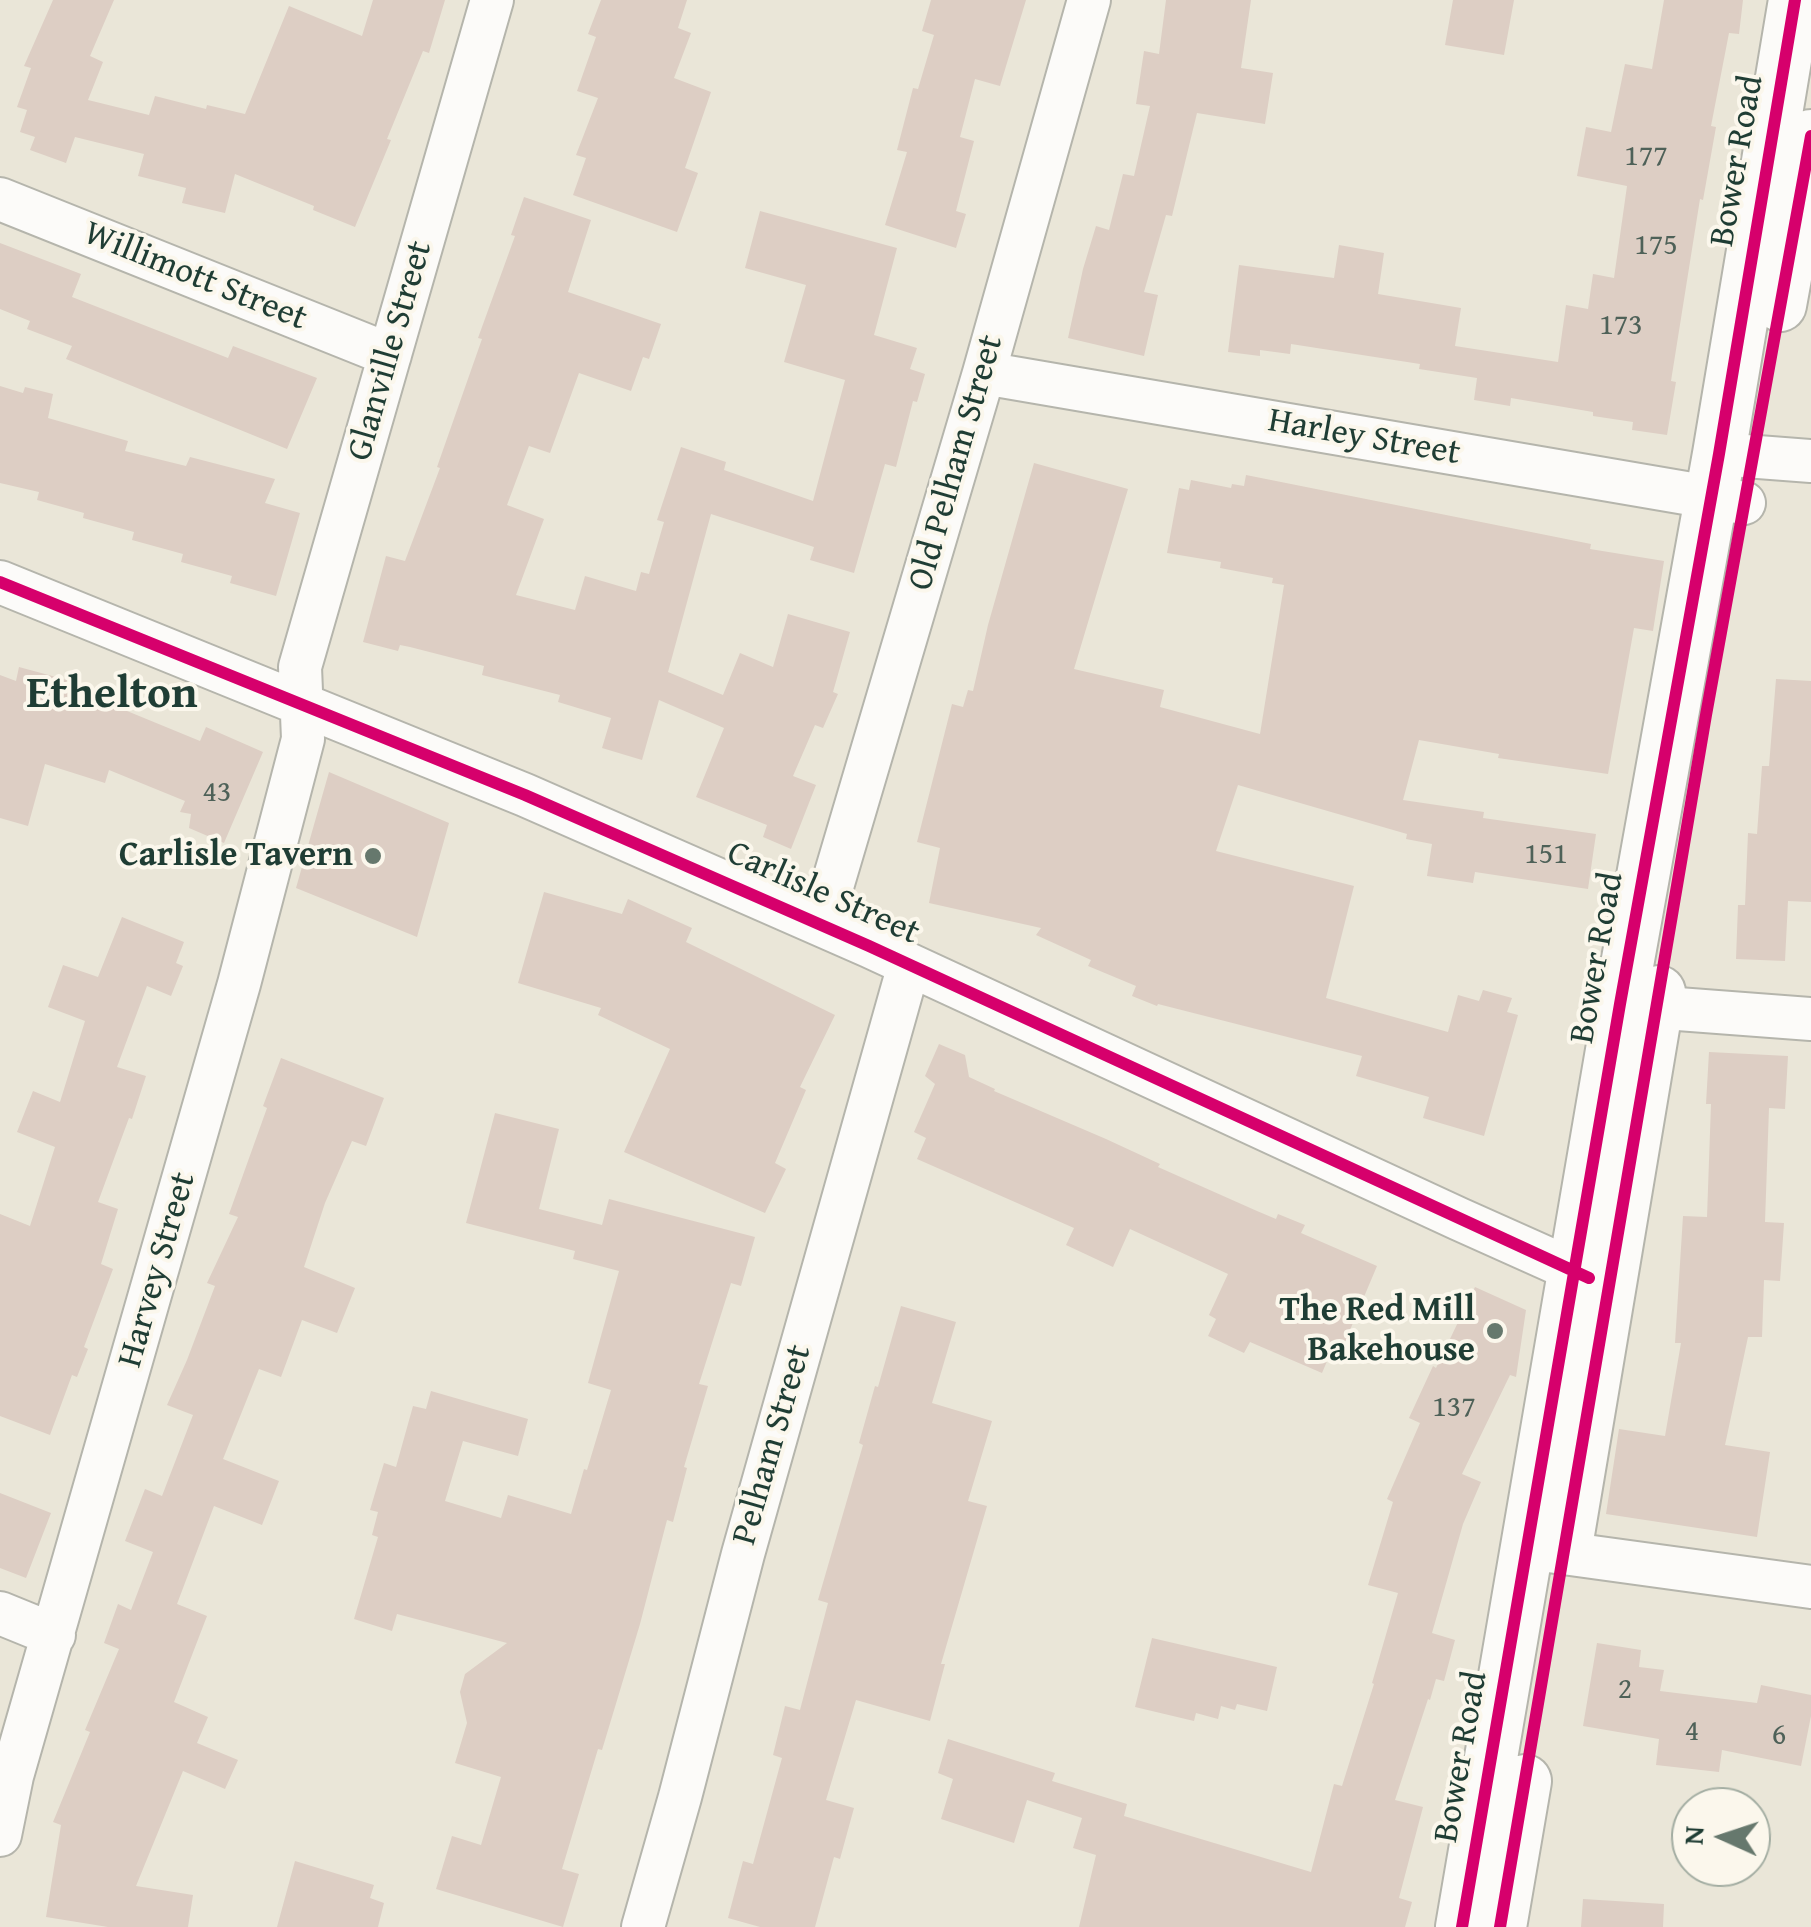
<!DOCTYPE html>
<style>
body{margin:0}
#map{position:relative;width:1811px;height:1927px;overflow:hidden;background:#eae6d8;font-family:"Gentium Book Plus",serif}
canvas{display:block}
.north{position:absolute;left:1671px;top:1787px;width:100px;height:100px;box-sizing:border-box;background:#fbf7ec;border:2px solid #a3ada2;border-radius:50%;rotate:273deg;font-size:28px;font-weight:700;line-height:40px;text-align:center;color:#1f3d34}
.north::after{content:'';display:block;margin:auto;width:35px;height:45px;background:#66786d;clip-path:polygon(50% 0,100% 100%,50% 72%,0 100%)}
</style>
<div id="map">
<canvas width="1811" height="1927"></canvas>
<div class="north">N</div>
</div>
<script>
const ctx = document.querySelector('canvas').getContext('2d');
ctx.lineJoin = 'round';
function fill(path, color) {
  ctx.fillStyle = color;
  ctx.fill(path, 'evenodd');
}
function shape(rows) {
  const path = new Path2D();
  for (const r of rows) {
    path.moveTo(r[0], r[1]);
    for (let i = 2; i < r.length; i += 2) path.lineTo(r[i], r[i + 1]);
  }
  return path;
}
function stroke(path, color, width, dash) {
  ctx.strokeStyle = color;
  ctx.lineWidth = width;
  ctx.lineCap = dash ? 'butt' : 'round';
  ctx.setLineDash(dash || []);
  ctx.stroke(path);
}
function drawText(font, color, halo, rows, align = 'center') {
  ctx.font = font + ' "Gentium Book Plus",serif';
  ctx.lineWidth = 8;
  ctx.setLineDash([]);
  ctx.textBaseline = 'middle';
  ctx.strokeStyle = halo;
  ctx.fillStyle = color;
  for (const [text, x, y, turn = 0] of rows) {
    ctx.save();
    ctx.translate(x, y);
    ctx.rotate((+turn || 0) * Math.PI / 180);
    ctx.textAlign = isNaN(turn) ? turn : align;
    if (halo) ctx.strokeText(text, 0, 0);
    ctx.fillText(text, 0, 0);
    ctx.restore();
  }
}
fill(shape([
 [53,0,114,0,90,56,103,62,88,100,149,115,155,96,206,109,207,105,245,114,289,6,362,36,373,0,445,0,429,53,423,51,387,139,391,140,355,227,313,210,314,206,235,174,225,213,182,203,186,188,138,176,144,154,75,137,66,163,30,150,35,137,20,132,27,110,17,107,31,68,24,66],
 [601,0,687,0,678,28,691,33,674,78,711,92,685,168,698,173,677,232,573,195,586,158,576,155,598,98,577,91,596,37,588,34],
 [931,0,1026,0,1000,86,975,79,960,137,974,141,956,211,966,214,956,248,885,225,907,152,897,150,913,88,918,89,934,35,922,31],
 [1166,0,1251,0,1241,68,1273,73,1265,124,1197,113,1172,216,1166,215,1144,292,1158,295,1144,356,1068,338,1083,269,1096,226,1109,230,1123,174,1134,176,1150,106,1136,104,1144,51,1159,54],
 [1453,0,1514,0,1504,55,1445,45],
 [1664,0,1743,0,1739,34,1729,33,1711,126,1716,127,1703,200,1700,199,1671,381,1676,382,1667,435,1632,430,1633,422,1593,416,1593,412,1511,398,1510,406,1474,400,1477,378,1419,369,1420,364,1291,344,1290,354,1260,350,1260,356,1228,352,1239,265,1334,278,1339,245,1384,253,1378,294,1461,308,1455,346,1558,362,1566,305,1588,309,1593,274,1614,278,1627,186,1577,176,1586,127,1611,132,1625,64,1652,69],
 [524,197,591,220,568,292,661,324,649,359,643,357,631,391,579,373,550,453,529,446,507,505,544,519,516,595,575,610,585,576,636,591,641,572,649,574,664,522,657,520,681,447,726,462,724,470,813,501,845,380,784,362,806,285,745,268,760,211,897,248,874,335,917,348,910,369,925,374,917,402,913,401,896,467,885,464,854,573,810,560,814,547,711,514,668,672,723,695,740,653,773,667,788,614,850,632,833,692,838,694,823,728,815,725,793,776,816,785,791,849,763,837,767,825,696,797,724,728,659,700,642,760,602,748,611,718,558,702,560,695,482,675,484,666,410,647,400,645,398,651,363,642,386,556,405,561,440,468,437,467,482,339,478,338,515,236,511,235],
 [0,243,81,274,72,297,228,358,233,346,317,378,287,449,66,359,72,346,27,329,30,321,0,309],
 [0,386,23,393,25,387,53,394,48,418,128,441,125,451,186,466,190,457,275,479,265,503,300,513,276,596,230,583,232,576,181,562,183,554,132,540,134,532,83,518,84,513,37,500,39,492,0,483],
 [1034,463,1128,489,1074,669,1164,690,1160,707,1260,734,1284,585,1272,583,1273,578,1220,568,1221,562,1167,553,1179,488,1189,490,1191,480,1231,488,1232,484,1244,486,1246,475,1591,544,1590,549,1664,561,1653,631,1634,628,1608,774,1498,758,1499,754,1419,740,1403,800,1484,812,1483,818,1596,834,1588,889,1475,872,1473,883,1427,876,1432,844,1406,839,1407,834,1238,785,1216,851,1354,886,1326,998,1448,1032,1458,995,1479,1001,1483,990,1512,998,1507,1012,1518,1015,1484,1136,1423,1118,1429,1097,1356,1076,1362,1056,1158,1004,1157,1006,1132,996,1136,986,1088,966,1091,960,1036,935,1041,928,929,903,940,848,917,842,952,704,963,707,968,690,973,691,988,625],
 [19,667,67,680,65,687,129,706,127,711,200,741,206,727,263,752,224,843,189,828,191,814,180,812,185,801,109,770,105,783,45,764,28,826,0,818,0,675,16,681],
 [1776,679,1811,681,1811,902,1788,901,1785,961,1736,959,1738,905,1745,905,1748,833,1757,834,1762,766,1769,766],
 [329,772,449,823,417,937,296,888],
 [544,892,622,914,628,899,692,928,686,942,835,1015,800,1087,806,1090,775,1163,786,1169,765,1213,624,1152,670,1049,598,1015,601,1008,518,983],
 [122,917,184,942,176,963,183,966,171,996,147,986,117,1067,146,1076,132,1119,129,1118,98,1202,118,1209,101,1264,113,1269,84,1347,88,1349,77,1377,72,1375,50,1435,0,1416,0,1214,30,1226,55,1147,17,1132,33,1091,60,1102,85,1021,48,1007,63,965,98,977],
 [939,1044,965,1055,969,1077,995,1089,994,1091,1106,1139,1160,1164,1158,1167,1257,1211,1276,1219,1278,1214,1305,1225,1301,1233,1377,1266,1342,1349,1334,1345,1322,1373,1250,1342,1244,1353,1208,1336,1216,1319,1209,1315,1228,1274,1130,1229,1113,1267,1066,1245,1074,1228,917,1159,926,1138,914,1132,935,1084,925,1076],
 [1709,1052,1788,1056,1785,1109,1769,1108,1765,1222,1784,1223,1780,1281,1764,1280,1762,1337,1748,1337,1725,1445,1770,1452,1757,1537,1606,1514,1619,1429,1665,1436,1681,1343,1675,1343,1683,1216,1707,1217,1711,1104,1706,1104],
 [281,1058,384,1098,366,1146,352,1141,325,1203,304,1267,355,1288,337,1333,302,1320,281,1377,259,1369,223,1459,279,1481,262,1525,214,1506,177,1604,207,1616,174,1702,208,1717,197,1743,238,1760,225,1789,183,1771,136,1886,193,1895,188,1927,108,1927,46,1917,61,1825,53,1822,90,1732,85,1730,119,1649,104,1643,118,1604,131,1610,153,1552,125,1541,145,1489,162,1496,193,1415,167,1405,187,1360,215,1286,207,1283,238,1217,229,1214,267,1108,263,1106],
 [495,1113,559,1129,539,1209,602,1225,609,1199,755,1237,741,1286,731,1283,699,1384,708,1386,684,1467,687,1468,673,1522,667,1520,640,1624,602,1750,598,1749,562,1869,579,1874,563,1927,436,1889,452,1836,481,1845,501,1777,455,1763,467,1723,460,1692,465,1674,507,1643,397,1614,392,1631,354,1619,378,1537,372,1535,378,1512,370,1510,384,1463,396,1467,413,1406,426,1409,431,1391,528,1419,518,1456,463,1441,445,1501,501,1518,508,1495,571,1514,584,1469,587,1470,611,1390,588,1383,619,1271,573,1259,575,1251,466,1223],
 [1475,1287,1526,1310,1516,1377,1510,1375,1462,1474,1481,1482,1463,1524,1432,1633,1455,1640,1444,1681,1436,1679,1430,1700,1428,1699,1395,1800,1423,1807,1399,1898,1412,1902,1405,1927,1079,1927,1096,1855,1073,1848,1082,1818,1027,1800,1014,1843,941,1819,953,1779,938,1773,948,1739,1055,1773,1052,1781,1127,1804,1124,1816,1311,1872,1334,1784,1342,1786,1374,1684,1372,1683,1398,1593,1368,1585,1393,1502,1387,1499,1420,1423,1409,1418,1433,1366,1436,1368],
 [901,1306,956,1322,932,1403,992,1421,968,1501,987,1506,941,1664,945,1664,930,1721,856,1700,826,1800,854,1808,840,1859,834,1857,815,1927,760,1927,728,1918,743,1861,753,1864,782,1758,773,1755,785,1706,800,1710,828,1603,818,1600,863,1445,859,1443,875,1386,878,1387],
 [0,1493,51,1513,26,1578,0,1568],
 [1152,1638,1277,1667,1267,1711,1237,1704,1235,1710,1221,1706,1218,1719,1196,1713,1194,1721,1135,1707],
 [1597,1643,1641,1650,1639,1667,1664,1670,1660,1691,1757,1703,1761,1685,1811,1695,1811,1716,1801,1766,1722,1750,1719,1772,1656,1765,1659,1739,1583,1726],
 [295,1861,374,1885,370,1898,384,1903,378,1927,277,1927],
 [1583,1899,1664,1904,1663,1927,1581,1927]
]), '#ddcec4');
const minor = shape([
 [0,199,390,355],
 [984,373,1744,503],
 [1719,454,1811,461],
 [0,582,525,795,869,946,1459,1219,1602,1283],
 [823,925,831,890,984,373,1089,0],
 [1625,1005,1811,1019],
 [1534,1549,1811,1587],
 [0,1613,54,1635],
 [0,1835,12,1776,239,984,303,739,300,667,492,0],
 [643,1927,680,1797,743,1554,909,965]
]);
const major = shape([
 [1780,305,1811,136],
 [1566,1546,1659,992],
 [1462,1927,1620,1004,1719,454,1795,0],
 [1500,1927,1525,1781]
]);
stroke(minor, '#b5b5ac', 46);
stroke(major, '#b5b5ac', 56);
stroke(minor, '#fcfbf9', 42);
stroke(major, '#fcfbf9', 52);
stroke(shape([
 [0,582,525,795,869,946,1589,1278],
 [1462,1927,1620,1004,1719,454,1795,0],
 [1500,1927,1706,715,1811,136]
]), '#d6006c', 12);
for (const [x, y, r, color] of [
 [373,856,10,"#66786d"],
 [1495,1331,10,"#66786d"]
]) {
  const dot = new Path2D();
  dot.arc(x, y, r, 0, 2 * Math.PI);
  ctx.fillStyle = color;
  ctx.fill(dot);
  stroke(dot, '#fbf7ec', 4);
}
drawText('30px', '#4e6158', null, [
 ["177",1646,157],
 ["175",1656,246],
 ["173",1621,326],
 ["43",217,793],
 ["151",1546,855],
 ["137",1454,1408],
 ["2",1625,1690],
 ["4",1692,1732],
 ["6",1779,1736]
]);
drawText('35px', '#1f3d34', '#fbf7ec', [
 ["Bower Road",1738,161,-80],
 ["Willimott Street",195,277,22],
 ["Glanville Street",391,351,-74],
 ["Harley Street",1364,438,10],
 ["Old Pelham Street",957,463,-74],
 ["Carlisle Street",823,894,24],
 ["Bower Road",1598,958,-80],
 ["Harvey Street",158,1270,-74],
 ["Pelham Street",773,1445,-74],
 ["Bower Road",1462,1757,-80]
]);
drawText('bold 35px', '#1f3d34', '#fbf7ec', [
 ["Carlisle Tavern",353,856],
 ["The Red Mill",1475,1311],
 ["Bakehouse",1475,1351]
], 'right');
drawText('bold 45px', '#1f3d34', '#fbf7ec', [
 ["Ethelton",112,696]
]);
</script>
